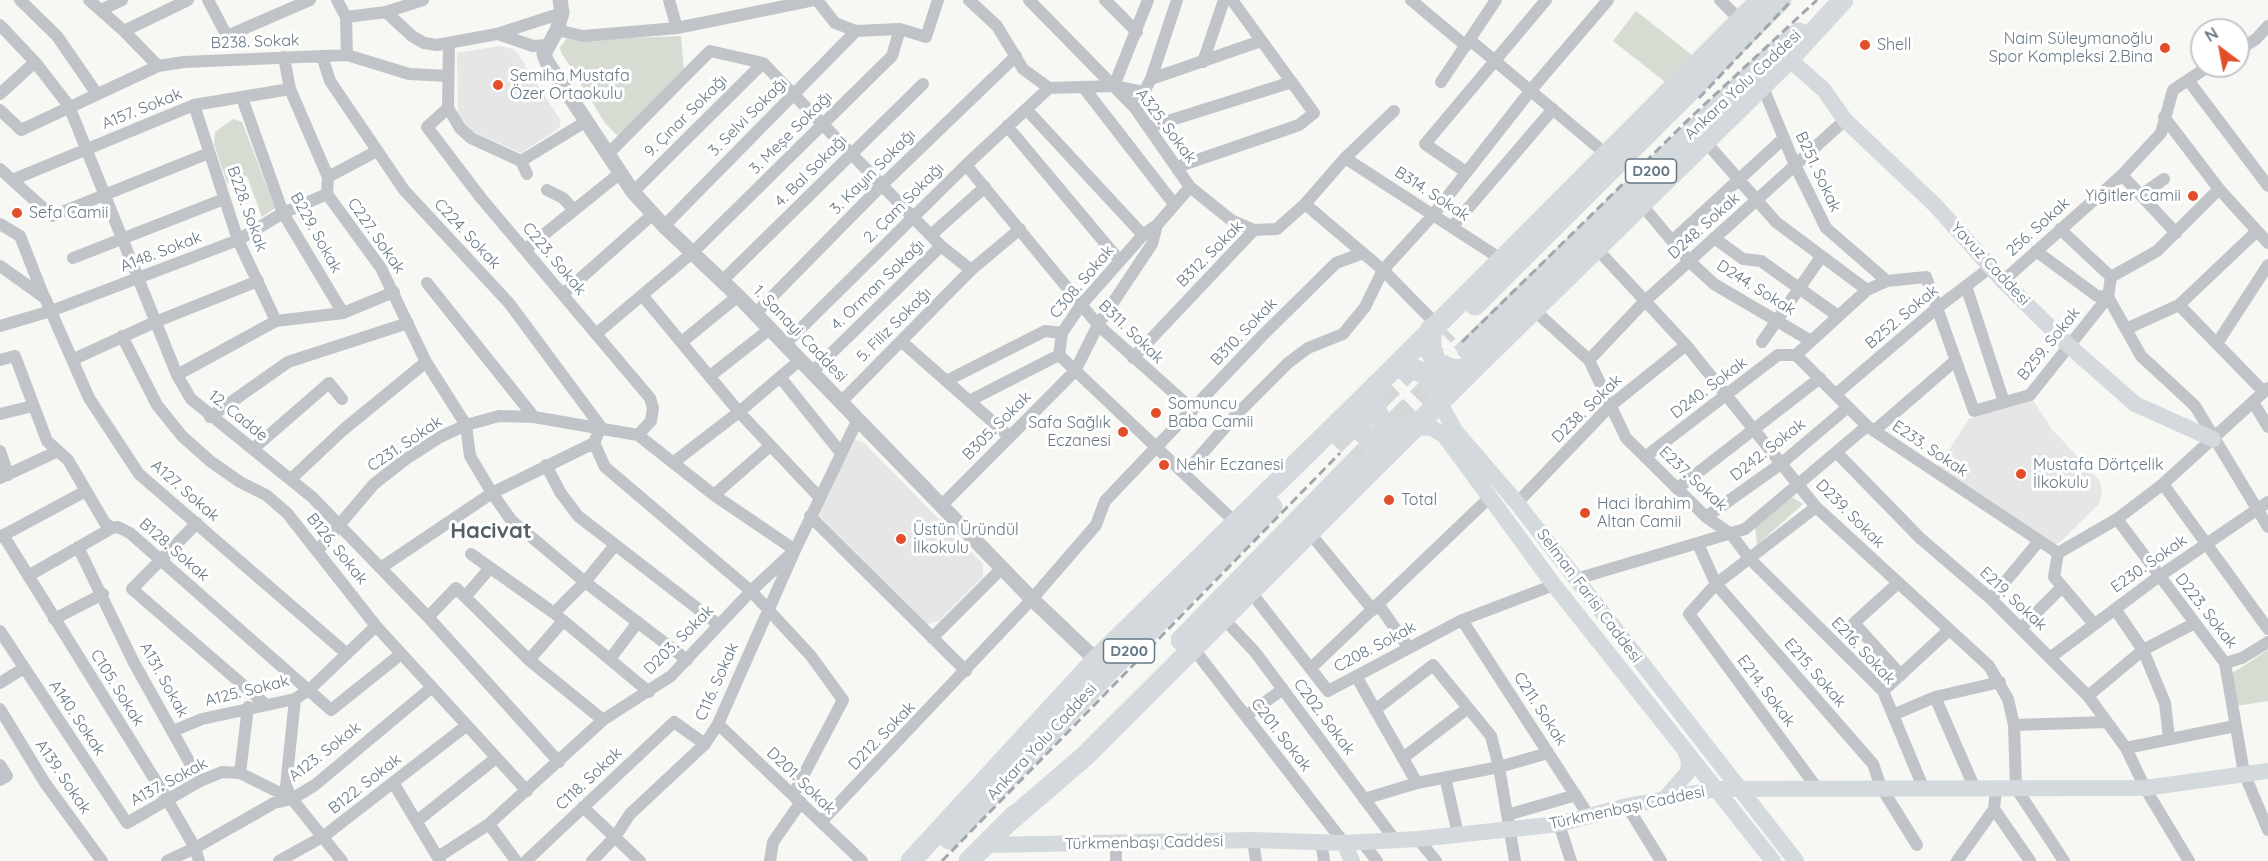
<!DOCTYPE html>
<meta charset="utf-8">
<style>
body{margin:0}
#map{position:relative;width:2268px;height:861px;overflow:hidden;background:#f7f7f4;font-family:Quicksand,sans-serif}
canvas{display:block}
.north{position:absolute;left:2190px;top:18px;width:60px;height:60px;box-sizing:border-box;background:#fff;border:2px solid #c2c9ce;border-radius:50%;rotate:328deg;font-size:16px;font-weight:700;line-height:24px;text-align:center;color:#667885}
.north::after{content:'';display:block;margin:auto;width:21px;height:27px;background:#e24e29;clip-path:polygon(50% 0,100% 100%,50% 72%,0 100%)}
</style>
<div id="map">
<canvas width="2268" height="861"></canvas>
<div class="north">N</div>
</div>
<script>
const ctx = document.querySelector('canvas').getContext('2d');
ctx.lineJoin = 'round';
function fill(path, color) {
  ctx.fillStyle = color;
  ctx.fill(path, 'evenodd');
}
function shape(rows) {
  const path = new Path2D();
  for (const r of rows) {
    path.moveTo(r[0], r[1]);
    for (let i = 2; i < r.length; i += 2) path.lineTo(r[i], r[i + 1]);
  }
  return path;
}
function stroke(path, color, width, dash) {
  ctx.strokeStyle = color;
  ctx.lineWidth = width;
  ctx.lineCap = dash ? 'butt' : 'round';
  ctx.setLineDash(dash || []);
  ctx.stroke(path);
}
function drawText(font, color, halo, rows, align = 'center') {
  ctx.font = font + ' Quicksand,sans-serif';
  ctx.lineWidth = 6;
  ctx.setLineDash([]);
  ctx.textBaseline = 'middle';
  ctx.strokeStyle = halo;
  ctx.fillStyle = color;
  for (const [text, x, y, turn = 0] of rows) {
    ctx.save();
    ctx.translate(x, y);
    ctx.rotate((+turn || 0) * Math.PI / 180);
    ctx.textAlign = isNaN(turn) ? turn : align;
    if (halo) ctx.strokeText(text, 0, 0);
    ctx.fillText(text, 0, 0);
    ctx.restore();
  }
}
fill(shape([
 [500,46,513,49,517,53,561,121,559,128,521,153,465,128,458,116,457,53],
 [2033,400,2051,428,2100,481,2102,493,2099,504,2059,543,2053,545,1938,467,1969,419],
 [855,440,863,442,983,564,983,577,939,621,927,624,818,514]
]), '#e5e6e5');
fill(shape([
 [1636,11,1693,56,1669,85,1613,41],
 [681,36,684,71,619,137,605,123,561,52,560,47,567,38,573,40],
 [233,119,242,122,275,208,262,217,247,176,227,183,214,144,215,132],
 [1790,496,1803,504,1757,545,1755,527],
 [2268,650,2268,701,2236,706,2231,674]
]), '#d7dcd3');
stroke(shape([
 [1334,445,1448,331],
 [1352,465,1467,349]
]), '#d3d7d8', 21, [21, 10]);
stroke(shape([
 [20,0,57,36,97,94],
 [89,0,124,31,158,66],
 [208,0,227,36,310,0],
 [337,0,346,17,347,55],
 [669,0,677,28],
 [817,0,835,23,856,31,900,29,926,37,938,0],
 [969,0,997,26,1023,69,1049,88,1114,86,1143,92],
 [1029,0,1135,108,1190,187,1231,220,1254,230],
 [1105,0,1137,32],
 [1411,0,1466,46],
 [1720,0,1740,20],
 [101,10,122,0],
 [386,12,412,36,424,43,437,45,497,34,562,13],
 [346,17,386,12,423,0],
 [0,25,35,62,69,106,177,375,191,399,312,497,428,617,559,762],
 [557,30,583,36,677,28,814,0],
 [124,31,188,0],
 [498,34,533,46,547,45],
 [1470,40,1606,154],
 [2238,51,2256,39,2268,26],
 [322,56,330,81,404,190,509,303,601,427,594,443,492,493,382,567],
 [284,57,290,89,328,177,327,194,381,268,426,362,466,425,470,456,492,493,511,520,585,582,687,660],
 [1203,62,1224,0],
 [1151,79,1177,0],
 [2188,80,2268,186],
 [1441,82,1496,0],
 [1762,85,1795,165,1826,228,1887,281,1926,277,1974,411,2030,395,2108,297],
 [1114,86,1148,0],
 [1084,88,1174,204],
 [0,94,35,62],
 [242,98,283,213,343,313],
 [1140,99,1151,79,1261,41],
 [194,105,238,240,276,321],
 [448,108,427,127,481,198,650,398,653,408,651,421,638,435],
 [448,108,460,128,471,138,521,161,585,122],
 [448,108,449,45],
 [1026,109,1143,235],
 [0,110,21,130,158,66,184,62,347,55,409,74,448,76],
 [2164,117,2219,189,2268,243],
 [1007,126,1120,261],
 [1149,127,1292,82],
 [1704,140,1776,222,1867,290],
 [607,155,710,51,763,63,941,246,971,270],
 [1345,158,1501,259],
 [521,161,527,174],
 [966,165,1098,325,1193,410],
 [1177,167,1299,125,1314,113,1232,0],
 [0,169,52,216,209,153],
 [1466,172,1425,144,1546,0],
 [2122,175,2176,233],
 [328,177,377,151],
 [12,180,194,105,290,89],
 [547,190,563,198,574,210],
 [633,192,763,63],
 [2141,195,2164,179],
 [1305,204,1383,270,1436,324],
 [1641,204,1689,261,1714,284,1811,341],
 [0,224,20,236,44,297],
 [664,226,856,31],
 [1452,227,1553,109],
 [2060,229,2111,277,2108,297,2141,356,2195,406,2268,527],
 [931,235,985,187],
 [1714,238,1743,259,1761,261,1838,316],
 [1672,241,1784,138],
 [1596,248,1686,345,1816,507,1989,666,2008,699,2014,725,2016,788,2064,861],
 [526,249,619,174],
 [2036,251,2097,296,2108,297],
 [73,258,224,199],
 [0,266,45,298,89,398,139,474,347,654],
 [2111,277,2157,251,2219,189],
 [722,281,923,84],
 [2003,281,2122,175,2161,133,2173,90,2209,66],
 [427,283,534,417],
 [1966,286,2004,402],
 [563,294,653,214],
 [642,295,739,412,819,497],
 [2179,305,2264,392],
 [1534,310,1589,360,1626,438,1706,517,1731,534,1749,558,1883,691,1923,787],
 [755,314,883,184,1016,56],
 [0,326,51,311,238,240,283,213,327,194],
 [2126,329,2179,305,2257,231],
 [1062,333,1059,355,1235,522],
 [596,334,692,253,892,56,900,29],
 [122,336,157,405,182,436,210,461,240,482,266,495,287,513,376,626,527,791],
 [683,341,738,296],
 [901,341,1010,437],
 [1762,342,1821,257],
 [2218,342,2268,265],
 [784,345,966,165,1049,88],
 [1796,355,1867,426,2058,553],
 [1796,355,1867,290,1887,281],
 [1133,358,1254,230,1277,229,1305,204,1345,158,1394,111],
 [74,359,155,322,258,281],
 [0,360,15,356,47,441,68,460,105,523,112,528,118,527,130,533,331,710,401,654],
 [1589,360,1645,301,1845,120],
 [811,373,941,246],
 [177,375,276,321,343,313,394,292],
 [710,376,770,329],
 [780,377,841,453],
 [946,381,1045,331,1062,333,1081,305,1143,235,1157,225,1190,187],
 [1836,394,1937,308,1991,267],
 [969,401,1059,355],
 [841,402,971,270,1020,229],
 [2253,402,2268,427],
 [0,414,33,406],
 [210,417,288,362,408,323],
 [1874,431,1956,360],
 [594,443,605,467,751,591,811,656,843,700,793,795],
 [253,449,329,383,342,399],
 [0,451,8,475],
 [1837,453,1920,538,1991,599,2088,696,2126,748,2145,788,2189,861],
 [1645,457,1778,355,1796,355],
 [674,462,739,412,800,360],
 [546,465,560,492,578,516,719,625],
 [1185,473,1236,415,1288,363,1308,348,1343,334,1365,307,1383,270,1433,215,1531,90,1608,0],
 [0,478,58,451],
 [291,479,343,430,426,362],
 [2163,484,2268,629],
 [1678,488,1820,378],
 [714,495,770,446],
 [1517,503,1610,406,1686,345],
 [942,505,1075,371,1098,325,1152,244,1157,225],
 [1816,507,1716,584,1689,614,1817,788],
 [810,516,966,671],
 [1706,517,1782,463,1848,407],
 [2117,519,2225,663,2244,773,2268,830],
 [197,523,132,589,265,704],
 [1309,532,1373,610],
 [3,535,167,799,195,848,199,861],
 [0,537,84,492],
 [1698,544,1716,584,1873,764,1881,787,1917,845],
 [78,547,133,661,200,781],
 [318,550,374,484,406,459,440,437,466,425,499,416,534,417,638,435,714,495,795,550,718,724,705,744,630,814,615,837,592,861],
 [2058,553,2117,519,2163,484,2268,388],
 [2058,553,2054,577,2094,624],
 [471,554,554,613,649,692],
 [28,576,112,528],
 [1576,579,1745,529,1867,426],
 [1897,584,1854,623,1901,675],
 [1250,591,1328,691,1462,620,1554,585],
 [465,597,490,568],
 [1991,599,2039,541],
 [1378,604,1409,648],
 [2115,609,2143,650,2165,703,2169,738],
 [554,613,585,582,615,545],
 [428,617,456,588,529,660,603,720],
 [1223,618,1255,652,1395,840],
 [54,619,103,594],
 [1462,620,1589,816],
 [2021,628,2062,587],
 [0,631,127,823,200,781,222,772,240,773,292,799],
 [932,638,1002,568],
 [1193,648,1344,843],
 [2051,657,2158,577,2268,502],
 [610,659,638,622],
 [529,660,563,621],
 [2225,663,2242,658,2268,642],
 [1311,668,1489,498],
 [1356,676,1417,783],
 [0,683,24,668],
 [1883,691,1948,631],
 [2088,696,2143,650,2195,623],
 [1935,697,1975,789],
 [295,699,286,786,292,799,342,861],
 [0,709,45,783,102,861],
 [1375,710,1433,665,1491,736,1499,767,1515,861],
 [1893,715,1935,697,2000,682],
 [1246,716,1283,689],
 [718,724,862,861],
 [2014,725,2107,722],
 [173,731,202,719,295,699,310,689,376,626],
 [2126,748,2235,726],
 [1403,758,1468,708],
 [0,765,7,776,0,780],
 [240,773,248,707],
 [1445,777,1458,834],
 [394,784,440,861],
 [1364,799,1417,783,1499,767,1548,753],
 [1627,806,1661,861],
 [583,807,640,861],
 [1994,809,2030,861],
 [1507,815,1576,795],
 [417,821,496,758],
 [821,822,1032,599,1096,525,1105,501,1262,336,1336,263,1363,253],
 [489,824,516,861],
 [1559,824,1571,861],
 [1418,839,1436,861],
 [1253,840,1256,861],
 [1321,841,1324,861],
 [1362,842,1377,861],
 [438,857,489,824,603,720,671,676,751,591,795,550,858,419],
 [167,861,195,848,274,803,292,799,315,785,431,688],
 [279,861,324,836,466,726],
 [526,861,674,722,705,744],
 [770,861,773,842,801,802],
 [1116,861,1116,844],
 [1957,861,1994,809,1996,789]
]), '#c0c4c8', 12);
stroke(shape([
 [560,0,562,13,557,30,544,54,547,62,633,192,664,226,738,296,1032,599,1096,660]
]), '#c0c4c8', 15);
stroke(shape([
 [1789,59,1824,90,1845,120,1936,206,2003,281,2068,345,2135,404,2213,439],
 [1440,404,1456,432,1517,503,1796,861],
 [1415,427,1432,428,1444,435,1554,585,1773,861],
 [1667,796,1688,772,1689,762,1685,750],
 [1344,843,1352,861],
 [985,845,1253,840,1344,843,1418,839,1559,824,1627,806,1717,789,2145,788,2268,771]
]), '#d4d9dd', 16);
stroke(shape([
 [1475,305,1781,0],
 [1431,329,1431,352,1438,364,1455,370,1475,367],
 [1467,349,1772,55,1799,33],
 [1393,369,1409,367,1428,375,1433,381,1440,404],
 [1376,385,1372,401,1380,419,1393,428,1404,430,1415,427],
 [1334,427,1355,428,1364,433,1373,446,1376,466],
 [1181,640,1352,465],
 [1006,824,1085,756,1475,367,1789,59,1843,0],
 [949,839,1107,673,1272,507],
 [911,861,1096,660,1393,369,1761,0],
 [969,861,1015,815]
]), '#d4d9dd', 21);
stroke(shape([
 [1699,98,1792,0],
 [1462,342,1691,117,1817,0],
 [942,861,1340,453]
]), '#a1a8ad', 3, [9, 4.5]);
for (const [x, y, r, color] of [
 [1865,45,6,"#e24e29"],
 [2165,48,6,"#e24e29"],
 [498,85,6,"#e24e29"],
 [2193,196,6,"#e24e29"],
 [17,213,6,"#e24e29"],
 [1156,413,6,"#e24e29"],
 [1123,432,6,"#e24e29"],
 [1164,465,6,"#e24e29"],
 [2021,474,6,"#e24e29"],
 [1389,500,6,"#e24e29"],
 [1585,513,6,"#e24e29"],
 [901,539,6,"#e24e29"]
]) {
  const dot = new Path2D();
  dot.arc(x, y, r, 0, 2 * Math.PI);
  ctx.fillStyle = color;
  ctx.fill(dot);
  stroke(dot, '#fff', 2);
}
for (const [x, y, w] of [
 [1651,171,51],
 [1129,651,51]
]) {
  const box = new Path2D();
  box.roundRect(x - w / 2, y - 12, w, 24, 4.5);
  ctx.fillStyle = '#fff';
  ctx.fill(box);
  stroke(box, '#667885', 1.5);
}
drawText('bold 15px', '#667885', null, [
 ["D200",1651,171],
 ["D200",1129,651]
]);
drawText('16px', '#667885', '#fff', [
 ["Naim Süleymanoğlu",2153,39,"right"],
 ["Spor Kompleksi 2.Bina",2153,57,"right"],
 ["Shell",1877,45],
 ["Semiha Mustafa",510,76],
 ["Özer Ortaokulu",510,94],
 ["Yiğitler Camii",2181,196,"right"],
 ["Sefa Camii",29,213],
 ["Somuncu",1168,404],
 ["Baba Camii",1168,422],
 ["Safa Sağlık",1111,423,"right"],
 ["Eczanesi",1111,441,"right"],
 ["Nehir Eczanesi",1176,465],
 ["Mustafa Dörtçelik",2033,465],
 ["İlkokulu",2033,483],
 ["Total",1401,500],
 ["Haci İbrahim",1597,504],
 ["Altan Camii",1597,522],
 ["Üstün Üründül",913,530],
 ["İlkokulu",913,548]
], 'left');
drawText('16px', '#667885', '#fff', [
 ["B238. Sokak",255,42,-2],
 ["Ankara Yolu Caddesi",1743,85,-43],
 ["A157. Sokak",142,109,-22],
 ["9. Çınar Sokağı",686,116,-45],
 ["3. Selvi Sokağı",748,117,-45],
 ["A325. Sokak",1166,126,53],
 ["3. Meşe Sokağı",791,133,-45],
 ["4. Bal Sokağı",811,171,-45],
 ["3. Kayın Sokağı",873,172,-45],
 ["B251. Sokak",1818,172,65],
 ["B314. Sokak",1432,194,33],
 ["2. Çam Sokağı",904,203,-45],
 ["B228. Sokak",247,209,70],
 ["D248. Sokak",1704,226,-42],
 ["256. Sokak",2038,227,-42],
 ["B229. Sokak",316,233,61],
 ["C224. Sokak",467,234,47],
 ["C227. Sokak",376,236,55],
 ["A148. Sokak",161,252,-21],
 ["B312. Sokak",1210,254,-45],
 ["C223. Sokak",554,259,50],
 ["Yavuz Caddesi",1990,264,47],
 ["C308. Sokak",1082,282,-50],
 ["4. Orman Sokağı",878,285,-44],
 ["D244. Sokak",1756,288,32],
 ["B252. Sokak",1902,317,-40],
 ["5. Filiz Sokağı",894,325,-45],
 ["B311. Sokak",1131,332,44],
 ["B310. Sokak",1244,332,-46],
 ["1. Sanayi Caddesi",800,334,46],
 ["B259. Sokak",2049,344,-51],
 ["D240. Sokak",1709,388,-37],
 ["D238. Sokak",1587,409,-44],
 ["12. Cadde",238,416,39],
 ["B305. Sokak",997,426,-45],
 ["C231. Sokak",405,444,-34],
 ["E233. Sokak",1930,449,34],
 ["D242. Sokak",1768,450,-38],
 ["E237. Sokak",1693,479,43],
 ["A127. Sokak",185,491,41],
 ["D239. Sokak",1850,514,45],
 ["B126. Sokak",337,549,51],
 ["B128. Sokak",174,550,41],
 ["E230. Sokak",2149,564,-35],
 ["Selman Farisi Caddesi",1589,596,53],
 ["E219. Sokak",2013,599,43],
 ["D223. Sokak",2206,611,52],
 ["D203. Sokak",679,640,-45],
 ["C208. Sokak",1375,647,-28],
 ["E216. Sokak",1863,651,47],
 ["E215. Sokak",1815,673,49],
 ["A131. Sokak",164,680,61],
 ["C116. Sokak",717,682,-66],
 ["C105. Sokak",117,688,58],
 ["A125. Sokak",247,691,-14],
 ["E214. Sokak",1766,691,53],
 ["C211. Sokak",1540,709,57],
 ["C202. Sokak",1324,717,53],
 ["A140. Sokak",77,718,56],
 ["C201. Sokak",1281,735,52],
 ["D212. Sokak",882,736,-46],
 ["Ankara Yolu Caddesi",1042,742,-47],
 ["A123. Sokak",325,752,-38],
 ["A139. Sokak",63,777,56],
 ["C118. Sokak",589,779,-43],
 ["D201. Sokak",801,781,44],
 ["A137. Sokak",169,782,-28],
 ["B122. Sokak",365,784,-38],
 ["Türkmenbaşı Caddesi",1627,808,-12],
 ["Türkmenbaşı Caddesi",1144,843,-1]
]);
drawText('bold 22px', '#54616a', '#fff', [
 ["Hacivat",491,531]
]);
</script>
